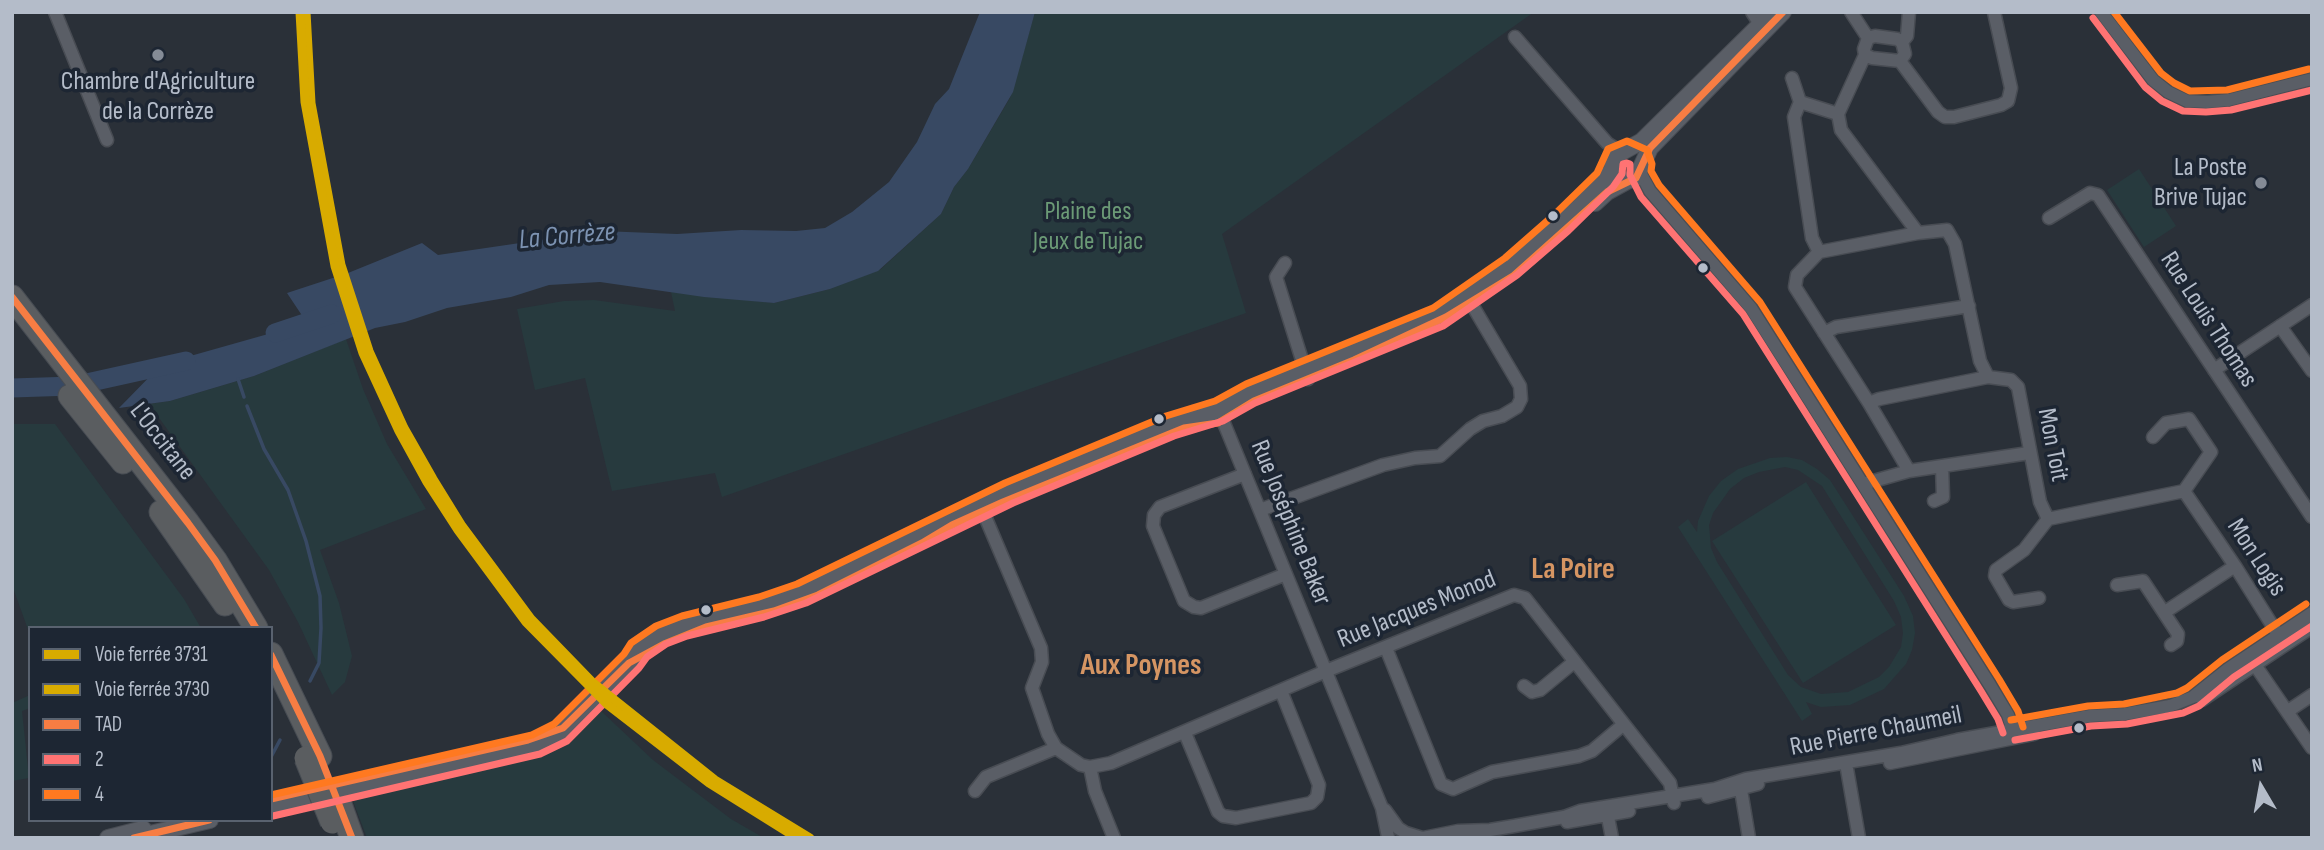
<!DOCTYPE html>
<meta charset="utf-8">
<style>
body{margin:0}
#map{position:relative;width:2324px;height:850px;overflow:hidden;background:#2a3038;font-family:"Sofia Sans Condensed",sans-serif}
canvas{display:block}
.frame{position:absolute;inset:0;border:14px solid #b4bcc9;pointer-events:none}
.legend{position:absolute;left:28px;top:626px;width:245px;height:196px;box-sizing:border-box;background:#1d2633;border:2px solid #59626f;margin:0;padding:9px 12px;list-style:none;font-size:21px;color:#b4bcc9}
.legend li{display:flex;align-items:center;gap:14px;height:35px}
.legend b{width:35px;border:2px solid #59626f}
.north{position:absolute;left:2226px;top:752px;width:70px;height:70px;-webkit-text-stroke:5px #1d2633;paint-order:stroke;rotate:350deg;font-size:19px;font-weight:700;line-height:28px;text-align:center;color:#b4bcc9}
.north::after{content:'';display:block;margin:auto;width:24px;height:32px;background:#b4bcc9;clip-path:polygon(50% 0,100% 100%,50% 72%,0 100%)}
</style>
<div id="map">
<canvas width="2324" height="850"></canvas>
<div class="frame"></div>
<ul class="legend">
<li><b style="height:9px;background:#d8ab00"></b>Voie ferrée 3731</li>
<li><b style="height:9px;background:#d8ab00"></b>Voie ferrée 3730</li>
<li><b style="height:9px;background:#f77d43"></b>TAD</li>
<li><b style="height:9px;background:#ff7373"></b>2</li>
<li><b style="height:9px;background:#ff7920"></b>4</li>
</ul>
<div class="north">N</div>
</div>
<script>
const ctx = document.querySelector('canvas').getContext('2d');
ctx.lineJoin = 'round';
function fill(path, color) {
  ctx.fillStyle = color;
  ctx.fill(path, 'evenodd');
}
function shape(rows) {
  const path = new Path2D();
  for (const r of rows) {
    path.moveTo(r[0], r[1]);
    for (let i = 2; i < r.length; i += 2) path.lineTo(r[i], r[i + 1]);
  }
  return path;
}
function stroke(path, color, width, dash) {
  ctx.strokeStyle = color;
  ctx.lineWidth = width;
  ctx.lineCap = dash ? 'butt' : 'round';
  ctx.setLineDash(dash || []);
  ctx.stroke(path);
}
function drawText(font, color, halo, rows, align = 'center') {
  ctx.font = font + ' "Sofia Sans Condensed",sans-serif';
  ctx.lineWidth = 7;
  ctx.setLineDash([]);
  ctx.textBaseline = 'middle';
  ctx.strokeStyle = halo;
  ctx.fillStyle = color;
  for (const [text, x, y, turn = 0] of rows) {
    ctx.save();
    ctx.translate(x, y);
    ctx.rotate((+turn || 0) * Math.PI / 180);
    ctx.textAlign = isNaN(turn) ? turn : align;
    if (halo) ctx.strokeText(text, 0, 0);
    ctx.fillText(text, 0, 0);
    ctx.restore();
  }
}
fill(shape([
 [1035,12,1534,12,1222,234,1246,313,722,497,715,473,612,491,585,378,535,390,517,309,564,301,594,300,675,311,671,292,774,303,830,289,881,269,941,214,954,187,968,169,1010,98],
 [2139,169,2176,226,2144,247,2107,190],
 [346,339,363,389,387,444,426,509,320,550,339,603,352,656,345,682,332,695,298,622,269,570,149,404,170,401,254,376],
 [12,424,55,424,184,599,201,628,30,628,30,635,12,585],
 [1787,457,1802,460,1817,469,1830,480,1904,596,1913,616,1915,633,1912,650,1906,664,1884,689,1850,705,1821,707,1806,702,1812,714,1802,721,1678,527,1688,519,1697,532,1698,521,1709,496,1721,481,1738,469,1770,458],
 [1785,467,1798,470,1822,486,1894,601,1901,617,1903,633,1901,647,1889,667,1879,677,1848,692,1821,694,1801,687,1788,675,1717,562,1711,548,1709,525,1713,513,1730,489,1744,478,1759,472],
 [1806,482,1896,625,1803,683,1712,541],
 [30,695,30,708,22,711,29,778,12,781,12,703],
 [600,710,653,760,731,819,764,838,367,838,350,793,532,751,582,726]
]), '#273a3e');
fill(shape([
 [980,12,1035,12,1013,92,968,169,954,187,941,214,878,271,830,289,774,303,704,297,600,282,549,285,511,297,447,308,405,322,375,328,254,376,170,401,119,408,162,364,307,323,287,293,348,273,422,243,438,255,602,231,677,234,741,230,796,231,825,228,852,212,889,182,917,142,935,104,949,89]
]), '#384963');
stroke(shape([
 [238,379,244,397],
 [247,406,264,449,288,490,306,541,320,596,321,628,319,663,310,681],
 [271,757,280,740]
]), '#384963', 3.5);
stroke(shape([
 [275,333,332,314],
 [12,388,73,386,186,361]
]), '#384963', 19);
const minor = shape([
 [55,12,107,140],
 [1752,12,1764,30],
 [1851,12,1868,38],
 [2101,12,2153,80,2168,92,2187,101,2207,102,2229,100,2312,79],
 [1515,37,1607,143,1621,152],
 [1868,38,1864,49,1865,55,1838,114,1841,130,1918,233,1947,230,1955,244,1980,361,1988,377,2011,380,2018,387,2040,502,2048,519,2184,491,2211,452,2189,419,2166,423,2153,437],
 [1868,38,1875,36,1897,39,1902,42],
 [1865,55,1872,58,1900,61],
 [1900,61,1938,112,1945,117,1954,117,2001,105,2008,101,2011,88,1994,12],
 [1900,61,1905,54,1902,42,1907,36,1909,12],
 [1792,78,1800,102,1794,117,1812,238,1819,252],
 [1800,102,1838,114],
 [1640,172,1650,191,1751,308,1990,685,2008,715,2014,735],
 [2049,218,2090,193,2098,195,2312,517],
 [1285,263,1276,277,1308,379],
 [2280,326,2312,371],
 [1824,333,1836,327,1969,306],
 [2214,370,2312,305],
 [1869,403,1879,399,1988,377],
 [1219,411,1382,808,1388,837],
 [1909,471,1869,403,1795,287,1797,275,1819,252,1918,233],
 [1245,474,1160,507,1154,515,1153,526,1184,601,1194,607,1201,608,1286,574],
 [1863,484,1909,471,2029,453],
 [2184,491,2235,566,2279,636],
 [1934,501,1943,497,1942,466],
 [981,507,1041,648,1042,662,1032,688,1048,734,1056,748,1081,765,1090,767,1095,791,1114,838],
 [1260,510,1383,465,1415,458,1440,456,1470,429,1483,421,1502,416,1517,407,1521,399,1520,386,1471,303],
 [2117,585,2143,581,2178,634,2177,641,2171,645],
 [2039,598,2013,602,2009,600,1995,576,1996,570,2024,550,2048,519],
 [2165,612,2235,566],
 [1386,648,1441,784,1453,789,1492,772,1579,756,1592,751,1624,724],
 [2255,665,2312,748],
 [1524,686,1532,692,1540,690,1574,662],
 [2202,700,2312,627],
 [2288,711,2312,695],
 [1185,733,1218,812,1223,816,1236,818,1311,803,1317,797,1319,785,1281,691],
 [1890,763,2034,734],
 [1090,767,1111,763,1326,671,1514,595,1525,598,1670,783,1674,803],
 [1847,769,1859,838],
 [1740,784,1749,838],
 [975,791,986,777,1056,748],
 [1708,797,1758,784],
 [1606,807,1612,838],
 [1385,810,1398,828,1406,833,1422,838],
 [1567,822,1629,811],
 [1423,838,1458,831,1490,830,1514,826,1564,817,1580,811,1715,789,1746,779,1901,753,1957,740,2090,716,2125,714,2170,706,2193,697,2228,669,2312,613]
]);
const tertiary = shape([
 [1773,12,1642,141,1615,156,1612,167,1618,178,1627,181,1636,178,1650,148,1783,12],
 [1595,203,1607,192,1627,181],
 [271,806,535,745,560,733,632,661,639,650,661,635,684,626,762,607,801,594,1009,493,1170,426,1219,411,1250,394,1438,317,1534,247,1579,207,1612,170],
 [108,838,143,829],
 [133,838,210,820]
]);
const motorway = shape([
 [12,297,188,523,215,560,256,628],
 [70,396,123,462],
 [161,512,225,604],
 [271,654,320,756],
 [341,807,352,838]
]);
stroke(minor, '#484c53', 15);
stroke(tertiary, '#484c53', 18);
stroke(motorway, '#474c53', 25);
stroke(minor, '#5a5e66', 12);
stroke(tertiary, '#5a5e66', 16);
stroke(motorway, '#5a5d60', 23);
const motorwayBridge = shape([
 [306,758,332,822]
]);
stroke(motorwayBridge, '#474c53', 25, []);
stroke(motorwayBridge, '#5a5d60', 23);
stroke(shape([
 [12,297,188,523,215,560,256,628],
 [271,655,320,756,352,838],
 [271,799,528,740,563,728,629,663,664,644,706,627,774,611,818,595,922,543,952,525,1003,502,1184,428,1218,423,1254,401,1354,360,1446,317,1513,276,1607,192,1636,178,1650,148,1783,12],
 [134,838,209,820]
]), '#f77d43', 7);
stroke(shape([
 [2093,18,2145,87,2162,101,2183,111,2206,112,2231,110,2312,90],
 [2015,740,2091,726,2127,724,2183,713,2199,706,2234,677,2312,626],
 [273,816,540,754,567,741,639,668,647,657,666,644,687,636,764,617,806,603,1013,503,1174,436,1223,421,1255,403,1443,326,1517,275,1568,231,1613,187,1622,174,1623,164,1627,163,1630,164,1630,175,1641,197,1743,314,1981,691,1998,719,2003,733]
]), '#ff7373', 7);
stroke(shape([
 [2114,12,2161,73,2174,83,2190,91,2227,90,2309,69],
 [2011,720,2088,706,2124,704,2177,693,2187,688,2222,660,2306,604],
 [271,795,532,735,554,724,624,654,631,643,656,626,682,616,759,597,797,584,1005,483,1166,416,1215,401,1246,384,1433,308,1505,258,1554,215,1597,173,1608,149,1627,141,1647,150,1652,164,1651,171,1659,185,1760,302,1999,679,2018,711,2023,727]
]), '#ff7920', 7);
stroke(shape([
 [306,12,311,103,341,265,369,351,404,428,433,479,462,526,531,619,592,682,715,780,810,838]
]), '#d8ab00', 9);
stroke(shape([
 [300,12,305,102,335,266,363,353,399,431,427,482,458,530,526,622,608,705,709,783,797,838]
]), '#d8ab00', 9);
for (const [x, y, r, color] of [
 [158,55,7,"#848b96"],
 [2261,183,7,"#848b96"],
 [1553,216,6,"#b4bcc9"],
 [1703,268,6,"#b4bcc9"],
 [1159,419,6,"#b4bcc9"],
 [706,610,6,"#b4bcc9"],
 [2079,728,6,"#b4bcc9"]
]) {
  const dot = new Path2D();
  dot.arc(x, y, r, 0, 2 * Math.PI);
  ctx.fillStyle = color;
  ctx.fill(dot);
  stroke(dot, '#1d2633', 2.5);
}
drawText('26px', '#b4bcc9', '#1d2633', [
 ["Chambre d'Agriculture",158,82],
 ["de la Corrèze",158,112],
 ["La Poste",2247,168,"right"],
 ["Brive Tujac",2247,198,"right"]
]);
drawText('26px', '#6b9a76', '#1d2633', [
 ["Plaine des",1088,212],
 ["Jeux de Tujac",1088,242]
]);
drawText('26px', '#b4bcc9', '#1d2633', [
 ["Rue Louis Thomas",2208,320,57],
 ["L'Occitane",162,442,52],
 ["Mon Toit",2052,445,79],
 ["Rue Joséphine Baker",1290,523,68],
 ["Mon Logis",2256,558,57],
 ["Rue Jacques Monod",1417,610,-22],
 ["Rue Pierre Chaumeil",1876,732,-11]
]);
drawText('italic 28px', '#7c92b1', '#1d2633', [
 ["La Corrèze",567,237,-5]
]);
drawText('bold 30px', '#d59563', '#1d2633', [
 ["La Poire",1573,570],
 ["Aux Poynes",1141,666]
]);
</script>
